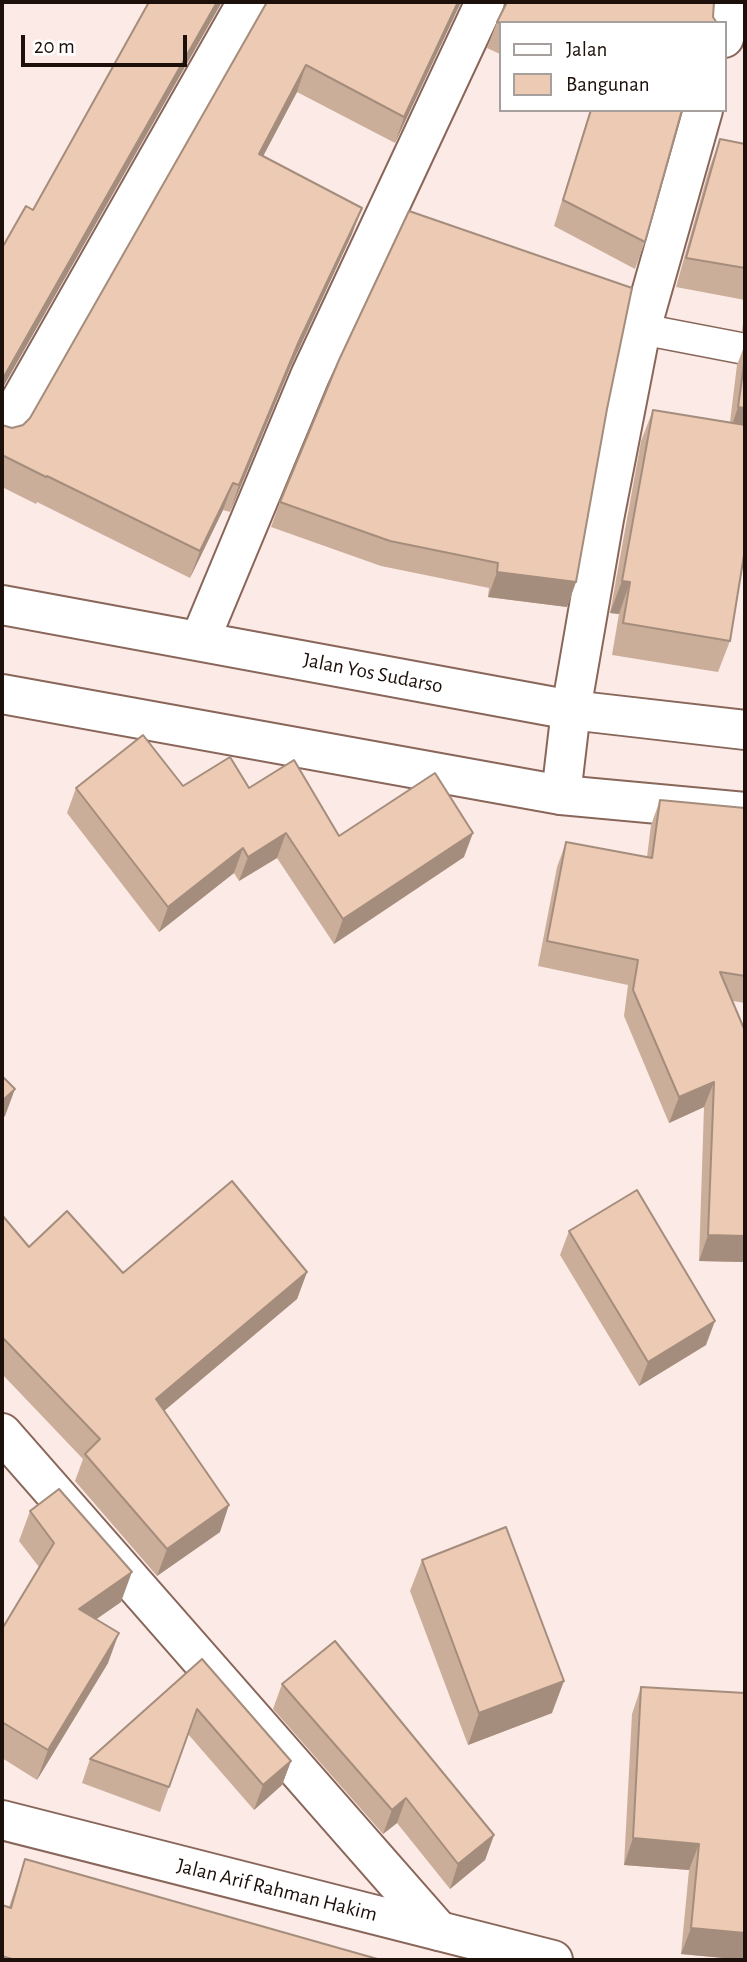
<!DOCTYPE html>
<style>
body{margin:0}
#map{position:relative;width:747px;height:1962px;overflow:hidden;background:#fbeae5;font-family:"Alegreya Sans",sans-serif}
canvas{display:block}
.frame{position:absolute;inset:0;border:4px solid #1d100b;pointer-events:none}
.legend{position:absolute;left:499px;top:21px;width:228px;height:91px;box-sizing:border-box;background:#fff;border:2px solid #a59f9d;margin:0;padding:9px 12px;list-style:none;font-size:21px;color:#1d100b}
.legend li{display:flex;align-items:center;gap:14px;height:35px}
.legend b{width:35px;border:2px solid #a59f9d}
.scale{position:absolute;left:21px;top:35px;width:166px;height:32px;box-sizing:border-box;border:4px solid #1d100b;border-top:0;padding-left:9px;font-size:21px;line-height:24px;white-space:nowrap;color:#1d100b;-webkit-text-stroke:5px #fff;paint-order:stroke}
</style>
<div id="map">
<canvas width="747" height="1962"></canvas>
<div class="frame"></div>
<ul class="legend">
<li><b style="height:9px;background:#fff"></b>Jalan</li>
<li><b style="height:19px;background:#eccab3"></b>Bangunan</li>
</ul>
<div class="scale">20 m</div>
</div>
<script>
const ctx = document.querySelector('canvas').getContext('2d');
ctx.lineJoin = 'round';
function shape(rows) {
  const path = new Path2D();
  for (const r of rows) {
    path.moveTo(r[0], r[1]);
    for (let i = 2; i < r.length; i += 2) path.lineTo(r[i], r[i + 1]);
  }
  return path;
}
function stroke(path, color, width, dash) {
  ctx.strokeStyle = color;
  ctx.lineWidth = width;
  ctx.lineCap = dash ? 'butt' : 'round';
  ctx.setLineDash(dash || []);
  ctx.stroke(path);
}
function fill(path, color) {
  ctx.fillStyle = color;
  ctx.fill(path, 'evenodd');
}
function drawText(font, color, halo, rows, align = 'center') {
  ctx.font = font + ' "Alegreya Sans",sans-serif';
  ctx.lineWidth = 7;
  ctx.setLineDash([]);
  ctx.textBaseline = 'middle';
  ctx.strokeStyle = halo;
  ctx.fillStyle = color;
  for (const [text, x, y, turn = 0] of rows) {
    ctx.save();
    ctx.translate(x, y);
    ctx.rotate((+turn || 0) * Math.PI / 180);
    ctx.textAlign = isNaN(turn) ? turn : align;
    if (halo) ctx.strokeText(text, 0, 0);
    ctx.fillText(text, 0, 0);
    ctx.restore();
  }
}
const service = shape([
 [641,329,745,349]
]);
const minor = shape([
 [724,38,735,2],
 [2,433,247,2],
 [200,640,310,376,485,2],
 [561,795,571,710,604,519,641,329,703,110],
 [2,1433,439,1931]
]);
const tertiary = shape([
 [2,1820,553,1960]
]);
const secondary = shape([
 [2,605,571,710,745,730],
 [2,694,561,795,745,812]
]);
stroke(service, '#89665a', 33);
stroke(minor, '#89665a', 42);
stroke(tertiary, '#89665a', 42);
stroke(secondary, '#89665a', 42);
stroke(service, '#fff', 30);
stroke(minor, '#fff', 38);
stroke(tertiary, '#fff', 38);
stroke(secondary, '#fff', 38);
fill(shape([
 [267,2,461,2,395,143,297,92,263,156,352,234,290,368,230,512,223,510,190,578,37,502,36,504,2,487,2,425,12,428,23,425,30,418],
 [497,22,500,23,500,54,487,48],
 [590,110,682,110,645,242,635,269,554,226],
 [720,139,745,144,745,300,676,287,709,169],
 [745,309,745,332,742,331],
 [745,344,745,549,730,641,718,672,612,655,619,614,610,613,641,441,653,410,730,422,737,365],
 [607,409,576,582,567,607,488,597,489,588,381,566,271,527,280,502],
 [183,786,249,788,339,836,464,857,334,944,277,858,239,881,234,873,159,932,67,813,76,788],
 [660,800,745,808,745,1003,733,1001,745,1262,699,1261,704,1107,669,1123,624,1016,628,985,538,966,557,867,566,842,647,857,651,825],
 [2,1215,29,1247,123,1273,307,1272,297,1299,164,1411,220,1532,157,1576,75,1481,83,1459,2,1374],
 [569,1231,706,1345,639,1386,560,1255],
 [30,1511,121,1602,96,1619,108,1663,37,1780,2,1758,2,1629,39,1567,19,1541],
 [422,1560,552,1713,468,1745,410,1591],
 [202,1659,291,1761,282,1785,254,1810,188,1734,160,1812,82,1783,90,1759],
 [282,1684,494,1835,485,1860,450,1889,397,1823,383,1834,273,1709],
 [641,1687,745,1960,681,1954,689,1870,624,1865,632,1714],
 [25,1859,381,1960,2,1960,2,1905,9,1907]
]), '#cbae9a');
fill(shape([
 [217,2,222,2,2,389,2,380],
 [458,2,461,2,395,143,404,117],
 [306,65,297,92,250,181,259,154],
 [362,208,352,234,290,368,230,512,239,485,299,341],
 [738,407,745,408,745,439,728,437],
 [233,483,223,510,190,578,200,551],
 [497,572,576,582,567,607,488,597],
 [622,581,630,582,619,614,610,613],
 [286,833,277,858,239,881,248,857],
 [473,833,464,857,334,944,343,919],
 [243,848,234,873,159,932,168,907],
 [714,1082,704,1107,669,1123,679,1097],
 [15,1089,5,1116,2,1119,2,1101],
 [708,1235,745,1236,745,1262,699,1261],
 [307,1272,297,1299,146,1426,156,1399],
 [715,1321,706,1345,639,1386,648,1362],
 [229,1505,220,1532,157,1576,167,1549],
 [132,1572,121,1602,68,1639,79,1609],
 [119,1633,108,1663,37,1780,48,1750],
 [564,1681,552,1713,468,1745,479,1713],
 [291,1761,282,1785,254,1810,263,1785],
 [406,1798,397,1823,383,1834,392,1810],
 [494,1835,485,1860,450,1889,458,1864],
 [633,1838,699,1844,689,1870,624,1865],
 [691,1928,745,1933,745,1960,681,1954]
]), '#a58d7d');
const building = shape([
 [149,2,217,2,2,380,2,248,26,206,33,210,149,2],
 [267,2,458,2,404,117,306,65,259,154,362,208,299,341,239,485,233,483,200,551,47,476,46,477,2,455,2,425,12,428,23,425,30,418,267,2],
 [507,2,714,2,713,17,717,23,500,23,497,22,507,2],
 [591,110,682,110,645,242,563,200,591,110],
 [720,139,745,144,745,268,686,258,720,139],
 [409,211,632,288,607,409,576,582,497,572,498,563,390,541,280,502,339,360,409,211],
 [745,357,745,408,738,407,745,357],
 [653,410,745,425,745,549,730,641,623,623,630,582,622,581,653,410],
 [143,735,183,786,230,757,249,788,294,760,339,836,435,773,473,833,343,919,286,833,248,857,243,848,168,907,76,788,143,735],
 [660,800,745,808,745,976,720,972,745,1031,745,1236,708,1235,714,1082,679,1097,633,990,638,960,547,941,566,842,652,858,660,800],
 [2,1076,15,1089,2,1101,2,1076],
 [232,1181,307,1272,156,1399,229,1505,167,1549,85,1454,100,1439,2,1337,2,1215,29,1247,67,1211,123,1273,232,1181],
 [637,1190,715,1321,648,1362,569,1231,637,1190],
 [59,1489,132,1572,79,1609,119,1633,48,1750,2,1722,2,1629,54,1543,30,1511,59,1489],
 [506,1527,564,1681,479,1713,422,1560,506,1527],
 [335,1641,494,1835,458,1864,406,1798,392,1810,282,1684,335,1641],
 [202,1659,291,1761,263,1785,197,1709,169,1787,90,1759,202,1659],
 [641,1687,745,1693,745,1933,691,1928,699,1844,633,1838,641,1687],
 [25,1859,381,1960,15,1960,2,1956,2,1905,11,1908,25,1859]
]);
fill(building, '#eccab3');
stroke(building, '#a58d7d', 2);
drawText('21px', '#1d100b', '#fff', [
 ["Jalan Yos Sudarso",373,673,11],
 ["Jalan Arif Rahman Hakim",277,1890,14]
]);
</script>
